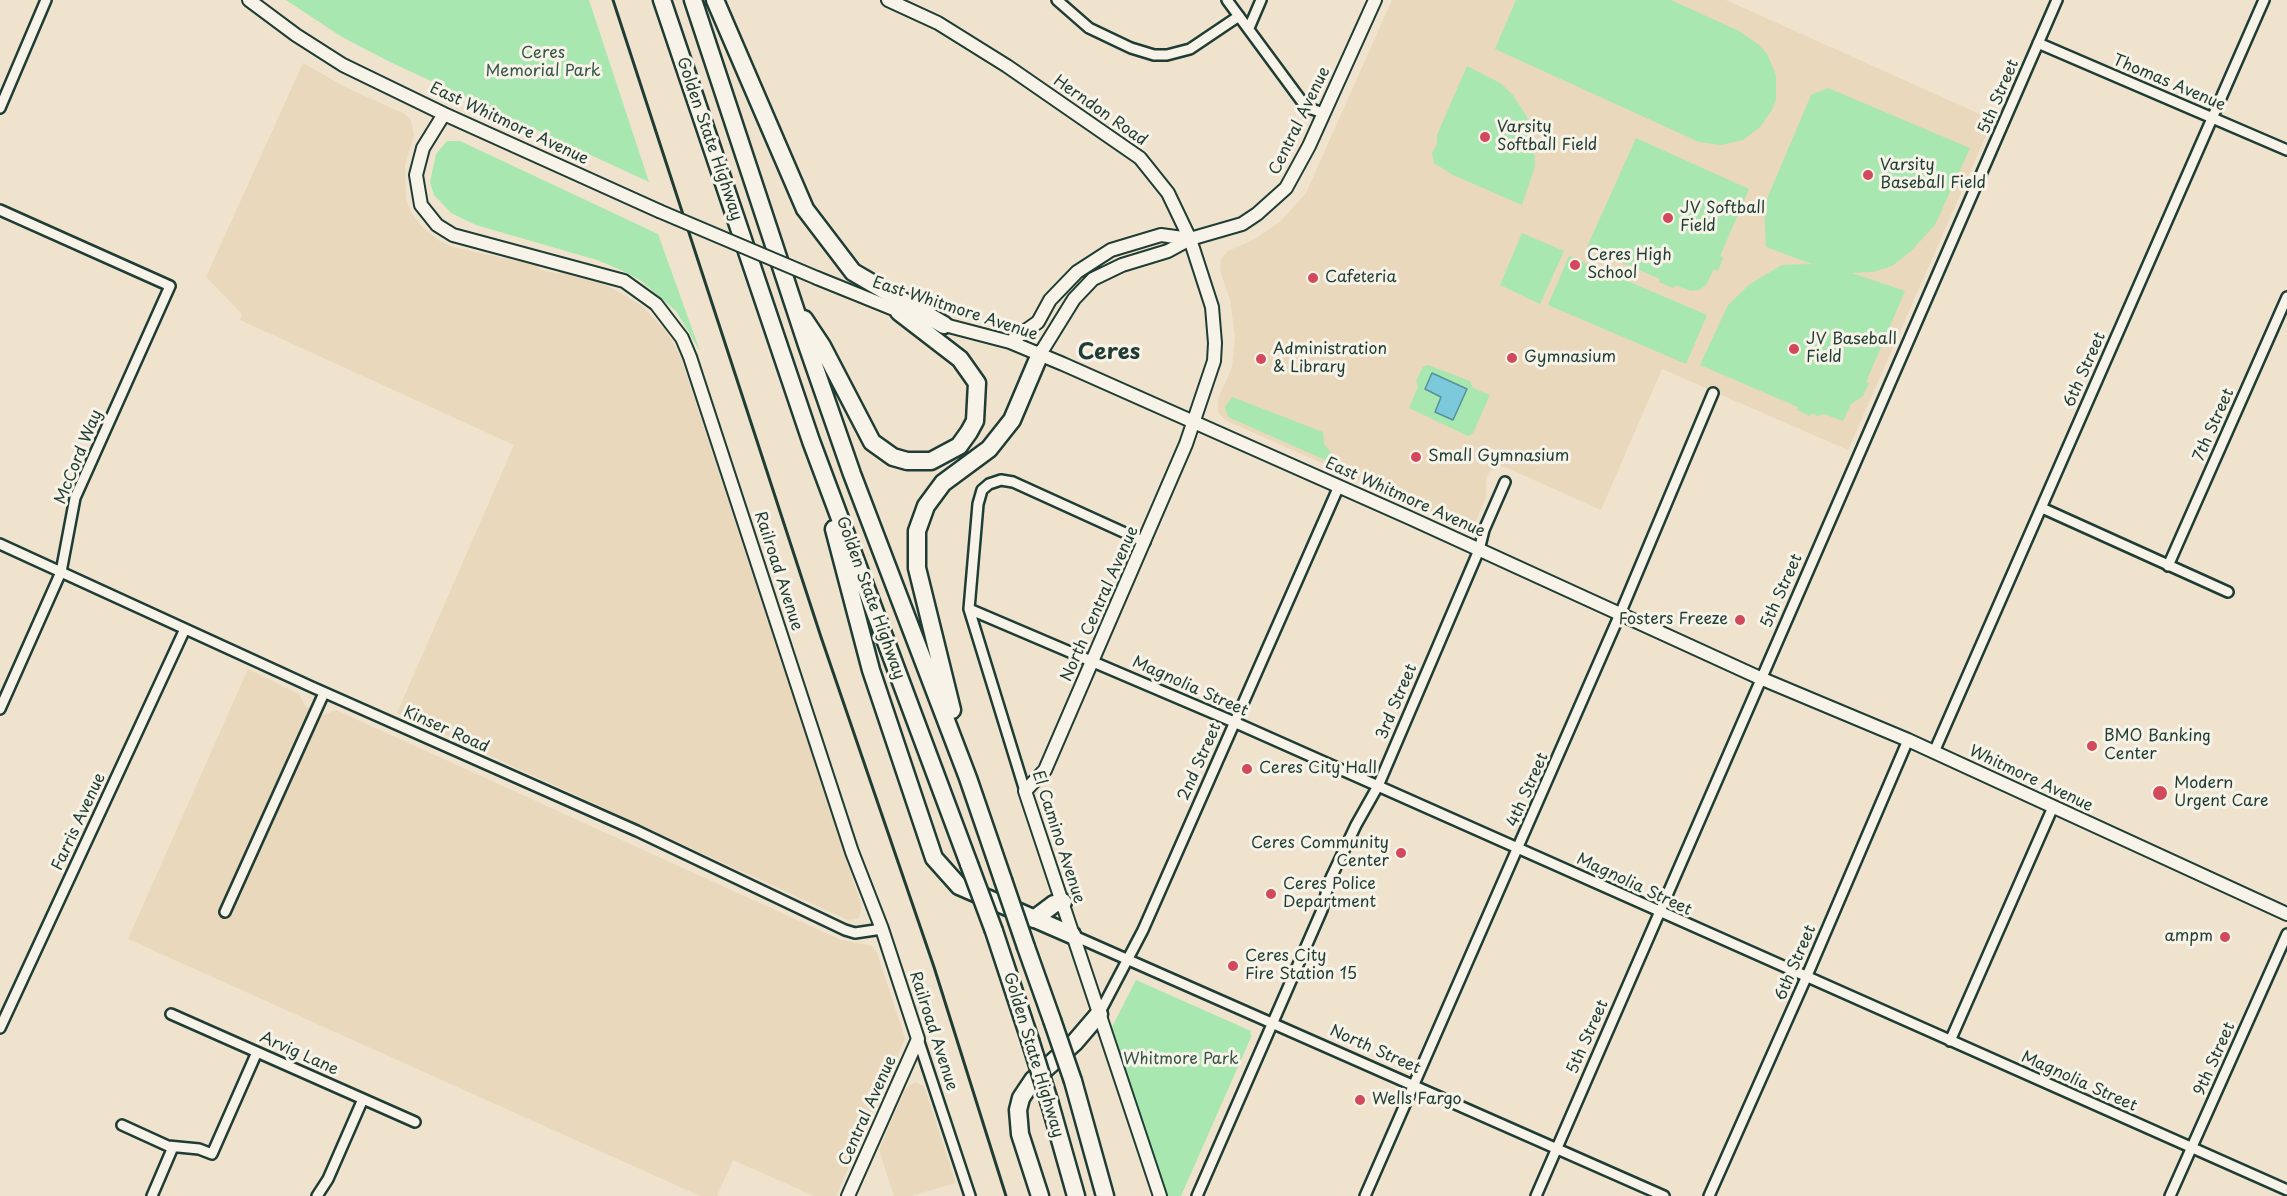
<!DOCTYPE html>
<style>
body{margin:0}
canvas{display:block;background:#efe3ce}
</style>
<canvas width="2287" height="1196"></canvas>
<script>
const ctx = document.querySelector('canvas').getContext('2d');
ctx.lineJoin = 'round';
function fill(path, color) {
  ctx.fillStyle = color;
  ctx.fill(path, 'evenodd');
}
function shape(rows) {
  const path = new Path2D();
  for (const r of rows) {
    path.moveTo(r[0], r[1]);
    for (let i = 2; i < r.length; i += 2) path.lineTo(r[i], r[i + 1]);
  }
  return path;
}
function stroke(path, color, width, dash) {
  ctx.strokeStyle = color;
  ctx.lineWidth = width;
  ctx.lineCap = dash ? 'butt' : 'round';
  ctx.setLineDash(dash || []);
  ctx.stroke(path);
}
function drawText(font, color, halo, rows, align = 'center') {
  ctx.font = font + ' "Playpen Sans",sans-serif';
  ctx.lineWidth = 6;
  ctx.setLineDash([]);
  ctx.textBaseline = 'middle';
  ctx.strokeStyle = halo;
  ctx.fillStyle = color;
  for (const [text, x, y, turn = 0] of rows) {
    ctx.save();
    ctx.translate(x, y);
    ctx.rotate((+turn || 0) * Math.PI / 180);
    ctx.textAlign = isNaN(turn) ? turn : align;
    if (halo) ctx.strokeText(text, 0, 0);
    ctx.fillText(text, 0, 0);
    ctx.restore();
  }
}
fill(shape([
 [1392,0,1726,0,1993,120,1848,450,1662,369,1601,510,1505,467,1498,466,1489,472,1486,479,1486,497,1475,523,1465,527,1225,420,1218,412,1218,399,1232,367,1235,337,1230,299,1220,271,1221,259,1228,251,1255,239,1281,221,1306,193],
 [303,63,345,87,405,114,411,120,414,135,405,165,406,199,412,214,422,227,438,240,453,247,536,265,541,270,558,274,562,271,608,286,641,305,664,329,674,344,681,358,862,907,858,919,848,920,397,713,514,445,240,320,242,314,206,277],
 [248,669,299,694,305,706,324,715,336,710,841,940,872,946,877,953,905,1038,836,1196,814,1196,733,1160,717,1196,700,1196,128,939],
 [915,1082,924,1086,956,1183,911,1196,894,1196,879,1150,905,1089]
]), '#e9d8bb');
fill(shape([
 [286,0,589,0,649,182,390,62,342,37],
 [1516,0,1671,0,1739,31,1759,45,1767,54,1776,75,1776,99,1772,110,1760,127,1743,140,1721,145,1699,142,1495,49],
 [1467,66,1500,83,1512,94,1527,117,1534,140,1535,166,1522,205,1453,175,1434,163,1432,153,1437,144,1437,135],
 [1828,88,1970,148,1935,225,1911,251,1892,266,1873,272,1852,273,1905,291,1866,382,1869,383,1863,396,1851,404,1843,421,1824,414,1817,416,1811,413,1810,416,1797,410,1798,407,1700,365,1728,305,1750,284,1782,265,1812,264,1766,247,1764,206,1811,95],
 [1636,138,1749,189,1720,256,1723,258,1718,271,1714,269,1706,285,1699,290,1691,291,1675,285,1673,288,1659,282,1660,279,1587,247],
 [447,141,460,141,658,234,700,351,676,311,640,280,621,270,597,260,476,225,451,213,434,195,430,182,436,154],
 [1522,233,1564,251,1540,304,1500,285],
 [1569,256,1707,315,1686,364,1548,305],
 [1428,365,1470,381,1473,388,1490,395,1473,433,1468,436,1409,408,1418,387,1416,381,1423,367],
 [1232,397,1323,432,1324,444,1340,463,1339,466,1228,417,1225,407],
 [1136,980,1251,1031,1250,1034,1252,1035,1181,1196,1167,1196,1112,1027]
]), '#a8e7b0');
const water = shape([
 [1432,373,1467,389,1453,420,1435,412,1441,397,1425,389,1432,373]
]);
fill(water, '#7dc9dc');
stroke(water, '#579199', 1.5);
const street = shape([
 [1057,0,1089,28,1131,48,1154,55,1167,55,1190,49,1239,16],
 [1227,0,1306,107,1323,113],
 [1249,28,1261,0],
 [2038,43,2287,150],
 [0,108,46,0],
 [0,210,170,286,75,498,61,572,0,709],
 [2042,508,2228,592],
 [0,544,312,687,637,831,845,930,855,933,882,929],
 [2168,566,2287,297],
 [969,609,1234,722,2287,1190],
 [1934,752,2264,0],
 [1025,791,969,609,978,504,982,490,989,484,1001,480,1013,482,1145,542],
 [225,912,324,693],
 [1072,935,1664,1196],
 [171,1014,415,1122],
 [1099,1014,1143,930,1339,486],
 [0,1028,185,629],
 [918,1039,970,1196],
 [1950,1041,2053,807],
 [122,1125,168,1146,199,1149,212,1154,257,1052],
 [152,1196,173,1147],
 [317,1196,328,1179,363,1099],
 [1197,1196,1322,910,1329,882,1356,825,1378,786,1479,550,1484,530,1505,482],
 [1365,1196,1620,614,1713,393],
 [1536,1196,2057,0],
 [1709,1196,1806,978,1908,740],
 [2170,1196,2287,934]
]);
const secondary = shape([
 [249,0,296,35,343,65,444,114,659,211],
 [888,0,938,23,1007,66,1140,158,1168,193,1190,239,1212,307,1215,343,1214,361,1186,444,1045,770,1025,791,1160,1196],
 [444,114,423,148,416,175,421,205,437,225,453,235,624,281,656,304,682,338,690,357,852,852,882,929,918,1039,848,1196],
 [817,278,906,314],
 [937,323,1010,342,1063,364,1410,518,1760,678,1908,740,2287,914],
 [1010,342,1038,322,1050,300,1077,272,1111,250,1161,235,1190,239],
 [1040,354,1074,299,1093,279,1122,265,1168,251,1190,239,1242,224,1257,214,1286,188,1309,146,1375,0]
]);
const highway = shape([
 [662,0,811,441,969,864],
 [693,0,807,345,852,474,968,778,1003,880],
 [715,0,805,209,853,272,944,325],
 [804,319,822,346,872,442,893,457,907,461,931,461,959,446,969,432,975,421,977,383,960,359,899,312],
 [834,529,871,670,934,858,959,886,1072,935],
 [952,710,917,568,917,531,926,506,943,483,989,449,1012,420,1040,354],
 [1034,919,1054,904,1063,902],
 [994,931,1030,1040],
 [1026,947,1052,1020],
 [1073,1081,1105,1196],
 [1050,1104,1076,1196],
 [1040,1196,1020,1134,1018,1110,1021,1098,1033,1080,1075,1042,1099,1014]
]);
stroke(street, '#1f3d34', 14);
stroke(secondary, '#1f3d34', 16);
stroke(highway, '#1f3d34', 21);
stroke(street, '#f7f3e8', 9);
stroke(secondary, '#f7f3e8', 12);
stroke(highway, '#f7f3e8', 16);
stroke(shape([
 [613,0,821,637,934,967,1006,1196]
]), '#1f3d34', 3);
const secondaryBridge = shape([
 [659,211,817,278]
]);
const highwayBridge = shape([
 [969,864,994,931],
 [1003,880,1026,947],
 [1052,1020,1073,1081],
 [1030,1040,1050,1104]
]);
stroke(secondaryBridge, '#1f3d34', 16, []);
stroke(highwayBridge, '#1f3d34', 21, []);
stroke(secondaryBridge, '#f7f3e8', 12);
stroke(highwayBridge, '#f7f3e8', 16);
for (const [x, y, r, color] of [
 [1485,137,6,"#d1495b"],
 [1868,175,6,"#d1495b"],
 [1668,218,6,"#d1495b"],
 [1575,265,6,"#d1495b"],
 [1313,278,6,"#d1495b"],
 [1794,349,6,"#d1495b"],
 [1512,358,6,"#d1495b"],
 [1261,359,6,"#d1495b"],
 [1416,457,6,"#d1495b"],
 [1740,620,6,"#d1495b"],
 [2092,746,6,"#d1495b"],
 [1247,769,6,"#d1495b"],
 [2160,793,8,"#d1495b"],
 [1401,853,6,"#d1495b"],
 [1271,894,6,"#d1495b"],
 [2225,937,6,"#d1495b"],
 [1233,966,6,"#d1495b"],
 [1360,1100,6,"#d1495b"]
]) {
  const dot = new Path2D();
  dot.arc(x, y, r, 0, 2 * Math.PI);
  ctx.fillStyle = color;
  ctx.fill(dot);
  stroke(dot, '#f7f3e8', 2);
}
drawText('16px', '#345647', '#f7f3e8', [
 ["Ceres",543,54],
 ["Memorial Park",543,72],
 ["Whitmore Park",1181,1060]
]);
drawText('16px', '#1f3d34', '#f7f3e8', [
 ["Thomas Avenue",2169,83,23],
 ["5th Street",1999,97,-67],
 ["Herndon Road",1100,111,35],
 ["Central Avenue",1300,121,-64],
 ["East Whitmore Avenue",509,124,25],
 ["Golden State Highway",709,139,71],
 ["East Whitmore Avenue",955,309,18],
 ["6th Street",2085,370,-66],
 ["7th Street",2214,425,-66],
 ["McCord Way",79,457,-68],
 ["East Whitmore Avenue",1405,498,24],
 ["Railroad Avenue",778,571,72],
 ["5th Street",1782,591,-66],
 ["Golden State Highway",870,598,70],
 ["North Central Avenue",1100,604,-66],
 ["Magnolia Street",1190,687,24],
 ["3rd Street",1397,702,-67],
 ["Kinser Road",446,730,24],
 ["2nd Street",1200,762,-66],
 ["Whitmore Avenue",2031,779,25],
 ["4th Street",1528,790,-66],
 ["Farris Avenue",79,822,-65],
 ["El Camino Avenue",1058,837,72],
 ["Magnolia Street",1634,885,25],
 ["6th Street",1796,963,-67],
 ["Railroad Avenue",933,1031,72],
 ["5th Street",1588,1037,-66],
 ["North Street",1375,1050,24],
 ["Arvig Lane",299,1054,24],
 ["Golden State Highway",1033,1055,73],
 ["9th Street",2215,1059,-66],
 ["Magnolia Street",2079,1082,24],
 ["Central Avenue",868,1111,-66]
]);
drawText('16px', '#1f3d34', '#f7f3e8', [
 ["Varsity",1497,128],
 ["Softball Field",1497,146],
 ["Varsity",1880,166],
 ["Baseball Field",1880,184],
 ["JV Softball",1680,209],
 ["Field",1680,227],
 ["Ceres High",1587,256],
 ["School",1587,274],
 ["Cafeteria",1325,278],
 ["JV Baseball",1806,340],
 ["Field",1806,358],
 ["Administration",1273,350],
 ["& Library",1273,368],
 ["Gymnasium",1524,358],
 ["Small Gymnasium",1428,457],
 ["Fosters Freeze",1728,620,"right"],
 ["BMO Banking",2104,737],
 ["Center",2104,755],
 ["Ceres City Hall",1259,769],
 ["Modern",2174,784],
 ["Urgent Care",2174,802],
 ["Ceres Community",1389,844,"right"],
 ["Center",1389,862,"right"],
 ["Ceres Police",1283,885],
 ["Department",1283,903],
 ["ampm",2213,937,"right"],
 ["Ceres City",1245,957],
 ["Fire Station 15",1245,975],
 ["Wells Fargo",1372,1100]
], 'left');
drawText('bold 22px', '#1f3d34', '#f7f3e8', [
 ["Ceres",1109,353]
]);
</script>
